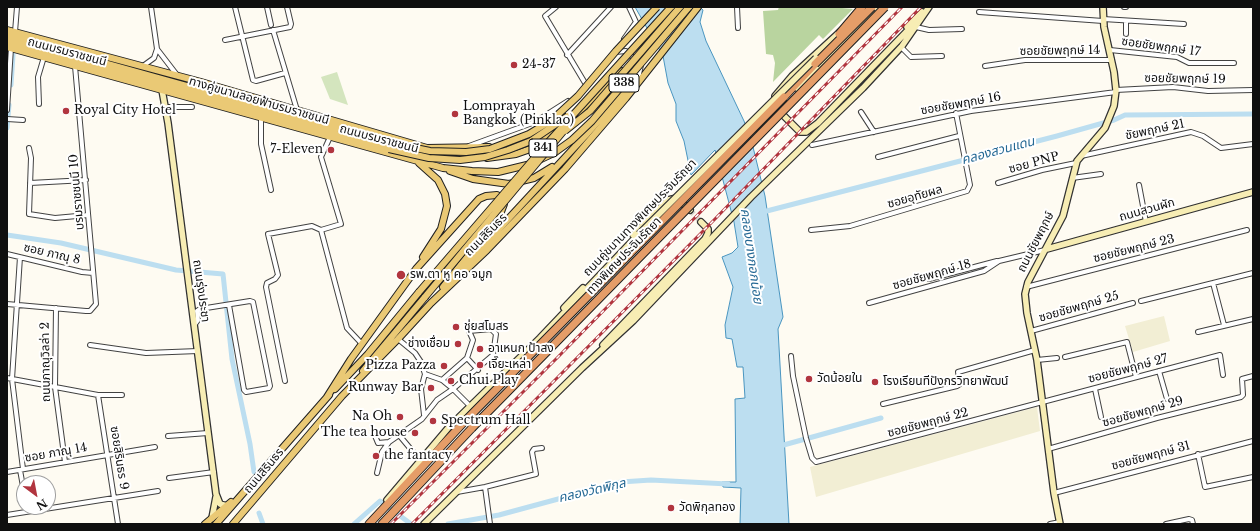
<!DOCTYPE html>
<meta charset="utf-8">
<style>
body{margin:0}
#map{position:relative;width:1260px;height:531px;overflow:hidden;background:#fefbf2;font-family:"Libre Baskerville",serif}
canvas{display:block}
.frame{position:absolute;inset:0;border:8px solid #0f0f0f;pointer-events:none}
.north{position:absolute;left:16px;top:475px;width:40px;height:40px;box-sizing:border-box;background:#fff;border:1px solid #9f9f9f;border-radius:50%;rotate:148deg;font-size:11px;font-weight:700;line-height:16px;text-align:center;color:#0f0f0f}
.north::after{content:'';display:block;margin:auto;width:14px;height:18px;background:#b1353f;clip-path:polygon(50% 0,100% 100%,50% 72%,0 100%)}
</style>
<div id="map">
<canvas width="1260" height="531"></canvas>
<div class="frame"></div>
<div class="north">N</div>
</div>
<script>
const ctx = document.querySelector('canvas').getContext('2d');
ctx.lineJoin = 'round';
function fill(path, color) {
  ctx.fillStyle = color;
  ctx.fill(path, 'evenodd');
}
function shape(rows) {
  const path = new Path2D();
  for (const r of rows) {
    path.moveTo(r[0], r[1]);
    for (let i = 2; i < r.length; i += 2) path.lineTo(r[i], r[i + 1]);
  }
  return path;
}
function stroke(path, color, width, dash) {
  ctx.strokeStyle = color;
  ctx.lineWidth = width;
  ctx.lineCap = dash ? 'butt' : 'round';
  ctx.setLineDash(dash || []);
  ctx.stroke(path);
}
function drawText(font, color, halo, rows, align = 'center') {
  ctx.font = font + ' "Libre Baskerville","Noto Sans Thai",serif';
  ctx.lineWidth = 4;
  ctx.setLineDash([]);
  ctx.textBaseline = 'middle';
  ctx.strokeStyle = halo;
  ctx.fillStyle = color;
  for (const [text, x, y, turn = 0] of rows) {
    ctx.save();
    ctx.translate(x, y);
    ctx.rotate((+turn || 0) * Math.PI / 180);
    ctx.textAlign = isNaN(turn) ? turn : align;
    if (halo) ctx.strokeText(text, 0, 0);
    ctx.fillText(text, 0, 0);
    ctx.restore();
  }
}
fill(shape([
 [1164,316,1170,341,1133,352,1125,326],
 [1037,407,1040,431,816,497,810,467]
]), '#f2eed4');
fill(shape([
 [337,72,348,105,330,99,321,77]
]), '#d4e5be');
fill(shape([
 [779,7,831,7,853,9,823,39,819,35,773,82,775,63,773,55,766,54,763,11,778,10]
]), '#b9d49f');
const water = shape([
 [635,7,700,7,703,10,700,22,706,41,744,121,752,143,765,196,783,317,778,329,789,524,740,524,741,488,723,487,722,482,736,482,735,399,745,398,743,367,737,367,732,339,726,338,725,325,733,287,722,257,732,253,738,247,734,222,715,150,691,175,684,141,676,121,676,104,668,83,663,56,635,7]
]);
fill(water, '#bcdef0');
stroke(water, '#4a95bf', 1);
stroke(shape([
 [11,85,13,55],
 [7,128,9,105],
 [759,213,1057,136,1114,120,1125,115,1253,114],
 [7,235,61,243,176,270,223,274,232,359,250,444,254,472],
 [780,446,881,418],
 [259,513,263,524],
 [354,524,380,501,411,524],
 [448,524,499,515,621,482,651,480,728,484]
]), '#bcdef0', 5);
stroke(shape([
 [690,210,701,222]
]), '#dad8d0', 5.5, [5.5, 3]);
const street = shape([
 [235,7,253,80,256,81,285,73],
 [267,7,271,25],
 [556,7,545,16,585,83],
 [737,7,738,28],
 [1124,7,1126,7],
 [979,12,1103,21],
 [1103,19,1184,24],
 [1126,21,1126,34],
 [916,27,929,30,962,29],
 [273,30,297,110],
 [15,32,17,7],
 [624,39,636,22,629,7],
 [225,40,290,27,291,24,287,7],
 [901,47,911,57,942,56],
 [157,49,177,75],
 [1110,50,1177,57,1189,63,1234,63],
 [615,52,626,51,641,65,639,74,631,84],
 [567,55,611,7],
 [143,66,154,58,157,49,151,7],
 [985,66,1025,60,1112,60],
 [1116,90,1173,87,1208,91,1253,90],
 [39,104,38,77,44,57],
 [165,107,192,107],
 [7,110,11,48],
 [861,112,874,132],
 [261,118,261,144,271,190],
 [7,119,23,120],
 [812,145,971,111,1116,92],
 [469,146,535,122,568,101],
 [29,148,31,158,29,214,55,218,88,215],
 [1081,156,1191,132,1203,136,1221,148,1253,144],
 [878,157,959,136],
 [1072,178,1101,174],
 [30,183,86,180],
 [998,183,1042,170,1076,163],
 [1139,185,1146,222],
 [321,230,347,328,362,344],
 [811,230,850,226,967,191,970,185,956,113],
 [7,254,82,272,93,273],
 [20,257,12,379,23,469],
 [929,279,997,261],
 [1213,283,1224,325],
 [1026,287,1247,230],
 [1141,301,1253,273],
 [869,303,984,271,999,261,1045,250],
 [7,304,86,311,90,311,96,304,75,66],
 [56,308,55,387,65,462],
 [195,324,198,320,197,311,200,309,250,301,253,302,270,386,269,388,246,392,244,390,229,305],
 [1031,331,1133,303],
 [1198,332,1253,319],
 [90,345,146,353,198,351],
 [791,356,793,376,806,438,812,458,816,462,1220,355,1223,375],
 [1065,357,1127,342,1136,377],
 [467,358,478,370],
 [1037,360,1057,358],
 [1159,371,1167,399],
 [7,378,98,395,122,395],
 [442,380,467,358,473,340,469,331,491,329,496,334,493,355,453,389,470,406],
 [285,381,266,287,267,283,275,279,278,275,268,234,312,226,321,230,341,224,321,157,330,137],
 [1095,389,1101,417],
 [98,395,118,524],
 [883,404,957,386,960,384,958,372,1035,350],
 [424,415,421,389,425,374],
 [373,431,378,443,389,442],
 [399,435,414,453,421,458],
 [168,436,208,433],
 [1048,449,1157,418,1241,397,1243,395,1242,379,1253,376],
 [1198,454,1205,487,1253,477],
 [20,470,24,492],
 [7,472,155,447],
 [377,473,382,452,389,442,422,419,437,400,453,389,442,380,425,374,421,362,415,353,398,339],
 [169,478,214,472],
 [485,487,490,524],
 [457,492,485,487,536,474,532,452,534,449,542,448],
 [1054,493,1253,441],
 [7,515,158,491],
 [1050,524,1060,522],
 [1166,524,1189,519,1192,520,1193,524]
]);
const secondary = shape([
 [907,27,922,12],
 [841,31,792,76,775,96,775,103,782,114,800,132,806,132,818,123,913,25],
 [797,88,880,7],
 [162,90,168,123,216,494,220,504,227,506],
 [633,235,668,200,677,198,690,210],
 [1047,249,1253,192],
 [564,308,583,288],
 [603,345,705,239,708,233,708,229,701,222],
 [387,500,449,427,540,338,639,234],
 [212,518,216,497],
 [424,524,582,368,633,321,751,197,863,88,902,46,929,7],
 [1060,524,1054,493,1037,360,1027,313,1025,294,1028,282,1063,216,1077,161,1105,128,1114,106,1116,90,1114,72,1104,27,1103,7]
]);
const primary = shape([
 [7,30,201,82,427,148],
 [7,36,391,143],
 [7,42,389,149],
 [7,47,443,168,472,171,498,172,531,164],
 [530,142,538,140,561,128],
 [498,147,519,144],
 [426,148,489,147],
 [452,153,474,157],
 [487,158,516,154,539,146],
 [539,160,554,153],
 [419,163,438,180,445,194,447,206,441,229,423,257],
 [450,171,473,179,509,184,534,178,552,167],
 [462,269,585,136,631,84,628,74,622,71,619,72,573,118],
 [363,371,425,297],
 [335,389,368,354,419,292],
 [327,397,351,359,416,269,479,199,486,196,497,195,501,198,504,204,499,217,443,287],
 [205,524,231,502],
 [216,524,329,395],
 [233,524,342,396,398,339,431,303,487,250,565,169,626,98,698,7]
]);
const highway = shape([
 [784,97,815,64],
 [369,524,465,421],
 [382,524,472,428]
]);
stroke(street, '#424242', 6);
stroke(secondary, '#313131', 8);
stroke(primary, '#202020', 8);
stroke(highway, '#202020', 9);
stroke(street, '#fff', 4);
stroke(secondary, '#f7edb4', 5.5);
stroke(primary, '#eac975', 6);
stroke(highway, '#e59d68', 7);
const rail = shape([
 [391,524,558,357,902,7],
 [412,524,715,219,921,7]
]);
stroke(rail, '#b1353f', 3);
stroke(rail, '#fff', 1.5, [4.5]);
const secondaryBridge = shape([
 [639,234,816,58]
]);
const primaryBridge = shape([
 [565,131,590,111,680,7],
 [391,143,430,151,466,152,490,149,529,134,552,120,578,96,616,51,657,7],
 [389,149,429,158,460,160,485,157,508,150,531,141,568,116],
 [554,153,572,140,592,121,689,7],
 [419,292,543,148,671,7],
 [425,297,566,128]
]);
const highwayBridge = shape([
 [839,34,862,7],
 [815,64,872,7],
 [465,421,784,97],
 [472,428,885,7]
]);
stroke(secondaryBridge, '#313131', 8, []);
stroke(primaryBridge, '#202020', 8, []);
stroke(highwayBridge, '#202020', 9, []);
stroke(secondaryBridge, '#f7edb4', 5.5);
stroke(primaryBridge, '#eac975', 6);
stroke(highwayBridge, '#e59d68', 7);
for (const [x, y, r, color] of [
 [514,65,4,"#b1353f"],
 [66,111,4,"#b1353f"],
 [455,114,4,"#b1353f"],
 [331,150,4,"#b1353f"],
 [401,275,5,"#b1353f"],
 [456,327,4,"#b1353f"],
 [458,344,4,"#b1353f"],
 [480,349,4,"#b1353f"],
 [480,365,4,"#b1353f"],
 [444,366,4,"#b1353f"],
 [809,379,4,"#b1353f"],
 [451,381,4,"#b1353f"],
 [875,382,4,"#b1353f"],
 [431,388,4,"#b1353f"],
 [400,417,4,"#b1353f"],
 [433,421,4,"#b1353f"],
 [415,433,4,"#b1353f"],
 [376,456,4,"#b1353f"],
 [671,508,4,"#b1353f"]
]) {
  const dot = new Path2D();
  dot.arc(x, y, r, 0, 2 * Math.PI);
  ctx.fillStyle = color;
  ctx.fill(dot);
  stroke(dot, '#fff', 1.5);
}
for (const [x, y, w] of [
 [624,83,30],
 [543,148,28]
]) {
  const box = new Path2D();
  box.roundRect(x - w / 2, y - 9, w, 18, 3);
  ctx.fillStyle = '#fff';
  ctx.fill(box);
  stroke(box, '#0f0f0f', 1);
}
drawText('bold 11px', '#0f0f0f', null, [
 ["338",624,83],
 ["341",543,148]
]);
drawText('12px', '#0f0f0f', '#fff', [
 ["ซอยชัยพฤกษ์ 17",1161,47,8],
 ["ซอยชัยพฤกษ์ 14",1060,51,-1],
 ["ถนนบรมราชชนนี",67,52,15],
 ["ซอยชัยพฤกษ์ 19",1185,79,1],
 ["ทางคู่ขนานลอยฟ้าบรมราชชนนี",259,101,16],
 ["ซอยชัยพฤกษ์ 16",961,104,-10],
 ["ชัยพฤกษ์ 21",1155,130,-12],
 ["ถนนบรมราชชนนี",379,139,15],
 ["ซอย PNP",1034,163,-15],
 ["บรมราชชนนี 10",77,192,-95],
 ["ซอยอุทัยผล",915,197,-16],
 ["ถนนสวนผัก",1147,210,-16],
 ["ถนนคู่ขนานทางพิเศษประจิมรัถยา",640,218,-46],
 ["ถนนสิรินธร",486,235,-45],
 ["ถนนชัยพฤกษ์",1036,242,-63],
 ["ซอยชัยพฤกษ์ 23",1134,249,-14],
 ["ซอย ภาณุ 8",52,254,13],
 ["ทางพิเศษประจิมรัถยา",624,256,-46],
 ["ซอยชัยพฤกษ์ 18",932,275,-16],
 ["ถนนรุ่งประชา",201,291,82],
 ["ซอยชัยพฤกษ์ 25",1079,307,-16],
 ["ถนนภาณุวิลล่า 2",46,362,-91],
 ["ซอยชัยพฤกษ์ 27",1128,369,-15],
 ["ซอยชัยพฤกษ์ 29",1143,412,-16],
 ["ซอยชัยพฤกษ์ 22",928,423,-15],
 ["ซอย ภาณุ 14",56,453,-10],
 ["ซอยชัยพฤกษ์ 31",1151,456,-15],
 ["ซอยสิรินธร 9",119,458,81],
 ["ถนนสิรินธร",264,471,-50]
]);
drawText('12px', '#0f0f0f', '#fff', [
 ["24-37",522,65],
 ["Lomprayah",463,107],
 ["Bangkok (Pinklao)",463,121],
 ["Royal City Hotel",74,111],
 ["7-Eleven",323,150,"right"],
 ["รพ.ตา หู คอ จมูก",410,275],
 ["ชุ่ยสโมสร",464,327],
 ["ช่างเชื่อม",450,344,"right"],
 ["อาเหนก ป้าสง",488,349],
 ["เจี๊ยะเหล่า",488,365],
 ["Pizza Pazza",436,366,"right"],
 ["วัดน้อยใน",817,379],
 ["Chui Play",459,381],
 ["โรงเรียนทีปังกรวิทยาพัฒน์",883,382],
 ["Runway Bar",423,388,"right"],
 ["Na Oh",392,417,"right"],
 ["Spectrum Hall",441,421],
 ["The tea house",407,433,"right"],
 ["the fantacy",384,456],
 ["วัดพิกุลทอง",679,508]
], 'left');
drawText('italic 13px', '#246894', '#fff', [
 ["คลองสวนแดน",998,151,-15],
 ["คลองบางกอกน้อย",751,256,82],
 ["คลองวัดพิกุล",592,491,-13]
]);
</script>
